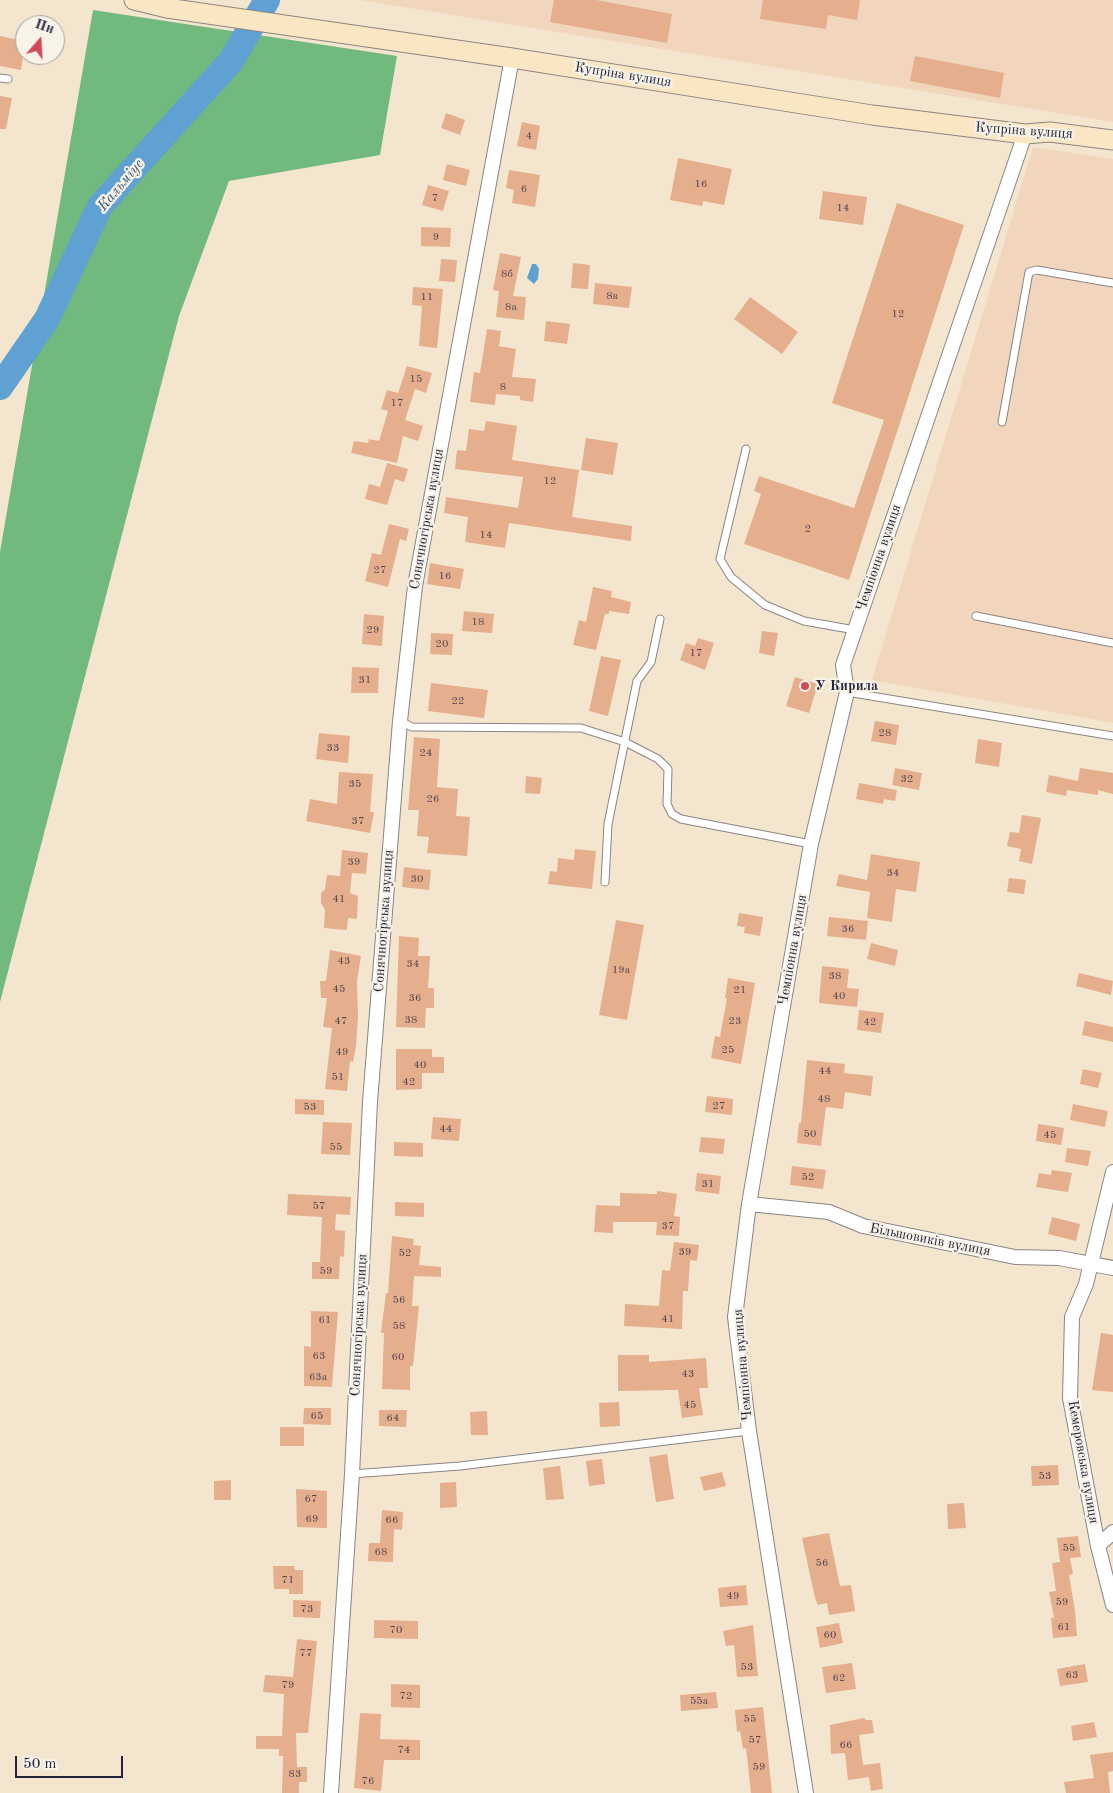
<!DOCTYPE html>
<meta charset="utf-8">
<style>
body{margin:0}
#map{position:relative;width:1113px;height:1793px;overflow:hidden;background:#f4e6ce;font-family:"Old Standard TT",serif}
canvas{display:block}
.north{position:absolute;left:15px;top:15px;width:50px;height:50px;box-sizing:border-box;background:#f7f3e8;border:1px solid #a29fa3;border-radius:50%;rotate:19deg;font-size:14px;font-weight:700;line-height:20px;text-align:center;color:#22223b}
.north::after{content:'';display:block;margin:auto;width:18px;height:22px;background:#d1495b;clip-path:polygon(50% 0,100% 100%,50% 72%,0 100%)}
.scale{position:absolute;left:15px;top:1756px;width:108px;height:22px;box-sizing:border-box;border:2px solid #22223b;border-top:0;padding-left:6px;font-size:15px;line-height:18px;white-space:nowrap;color:#22223b;-webkit-text-stroke:4px #f7f3e8;paint-order:stroke}
</style>
<div id="map">
<canvas width="1113" height="1793"></canvas>
<div class="north">Пн</div>
<div class="scale">50 m</div>
</div>
<script>
const ctx = document.querySelector('canvas').getContext('2d');
ctx.lineJoin = 'round';
function fill(path, color) {
  ctx.fillStyle = color;
  ctx.fill(path, 'evenodd');
}
function shape(rows) {
  const path = new Path2D();
  for (const r of rows) {
    path.moveTo(r[0], r[1]);
    for (let i = 2; i < r.length; i += 2) path.lineTo(r[i], r[i + 1]);
  }
  return path;
}
function stroke(path, color, width, dash) {
  ctx.strokeStyle = color;
  ctx.lineWidth = width;
  ctx.lineCap = dash ? 'butt' : 'round';
  ctx.setLineDash(dash || []);
  ctx.stroke(path);
}
function drawText(font, color, halo, rows, align = 'center') {
  ctx.font = font + ' "Old Standard TT",serif';
  ctx.lineWidth = 4.5;
  ctx.setLineDash([]);
  ctx.textBaseline = 'middle';
  ctx.strokeStyle = halo;
  ctx.fillStyle = color;
  for (const [text, x, y, turn = 0] of rows) {
    ctx.save();
    ctx.translate(x, y);
    ctx.rotate((+turn || 0) * Math.PI / 180);
    ctx.textAlign = isNaN(turn) ? turn : align;
    if (halo) ctx.strokeText(text, 0, 0);
    ctx.fillText(text, 0, 0);
    ctx.restore();
  }
}
fill(shape([
 [360,0,1113,0,1113,122],
 [1033,147,1113,159,1113,723,872,680]
]), '#f1d5bd');
fill(shape([
 [93,10,397,56,380,155,229,181,179,316,0,1002,0,552]
]), '#72b97f');
fill(shape([
 [532,264,536,264,539,269,538,279,534,284,527,278]
]), '#5ea1d2');
stroke(shape([
 [0,387,47,319,100,206,231,61,267,0]
]), '#5ea1d2', 26);
fill(shape([
 [554,0,596,0,672,14,667,43,550,22],
 [763,0,860,0,857,20,828,15,826,29,760,19],
 [0,36,25,41,21,70,0,66],
 [915,56,1004,73,1000,98,910,81],
 [0,96,12,98,6,129,0,129],
 [446,113,465,120,460,135,441,128],
 [522,122,540,126,536,150,517,146],
 [678,158,732,169,724,205,703,201,702,206,670,200],
 [447,164,470,170,466,186,443,180],
 [509,170,540,175,535,207,512,203,514,190,506,188],
 [428,185,449,191,443,211,422,205],
 [823,191,867,197,863,225,819,219],
 [897,203,964,225,849,580,744,544,761,494,754,491,759,476,854,508,884,420,832,403],
 [421,227,451,228,450,247,421,246],
 [500,253,521,257,513,296,526,297,524,320,496,317,499,291,493,290],
 [441,259,457,260,455,282,439,281],
 [573,263,590,265,588,289,571,288],
 [595,283,632,287,629,308,593,304],
 [413,287,443,289,437,348,419,346,422,306,412,305],
 [750,297,798,332,782,354,734,319],
 [546,321,570,324,567,344,544,341],
 [487,329,501,331,499,346,516,349,512,377,536,379,533,402,520,400,520,396,496,394,495,405,470,402,474,372,480,373],
 [407,366,432,373,426,393,415,389,405,420,423,426,418,441,403,436,397,463,351,453,354,441,368,443,369,439,379,441,388,411,381,409,387,390,398,393],
 [486,421,517,426,512,460,579,470,572,517,632,526,631,541,509,523,505,548,465,542,468,517,444,513,446,497,518,508,523,477,455,469,457,450,466,451,469,429,484,431],
 [586,438,618,443,613,475,581,470],
 [387,463,408,469,404,482,395,479,387,505,365,499,369,484,380,487],
 [389,524,409,529,406,541,400,539,388,587,365,581,372,553,381,555],
 [430,563,464,569,460,589,427,584],
 [593,587,612,591,611,597,631,602,629,614,609,611,609,614,605,614,596,650,573,645,579,620,586,622],
 [464,611,494,614,492,633,462,631],
 [364,614,384,616,382,646,362,644],
 [762,631,778,633,774,656,759,653],
 [431,633,453,634,452,655,430,654],
 [698,638,714,643,705,670,680,660,686,643,695,646],
 [601,656,621,660,608,716,589,711],
 [352,667,379,668,378,693,351,693],
 [795,677,818,684,809,713,786,706],
 [431,683,488,690,484,718,428,711],
 [875,721,899,725,896,745,871,741],
 [319,733,350,736,348,763,316,759],
 [414,737,440,739,437,787,458,789,456,816,470,817,467,856,427,853,429,837,417,836,419,810,408,810],
 [978,739,1002,743,999,767,975,763],
 [895,768,922,773,919,790,892,785],
 [1080,768,1113,773,1113,794,1098,790,1098,795,1067,790,1066,796,1046,792,1049,775,1078,781],
 [339,772,373,774,370,812,374,812,370,833,306,821,310,799,337,804],
 [526,776,542,778,540,794,525,793],
 [859,783,897,790,895,801,884,799,883,804,856,799],
 [1022,815,1041,818,1032,864,1019,861,1021,849,1007,846,1010,832,1019,833],
 [575,849,596,851,592,889,548,884,550,871,557,872,558,858,574,860],
 [342,850,368,853,366,874,352,873,350,893,358,896,357,919,348,918,347,930,324,928,325,910,321,903,321,893,325,889,327,875,340,876],
 [871,854,920,862,916,892,896,889,892,922,867,918,870,892,836,886,839,874,867,880],
 [404,867,431,870,429,890,402,887],
 [1009,878,1026,880,1024,894,1007,892],
 [739,913,763,917,760,936,744,933,745,927,737,926],
 [829,917,868,921,866,940,827,936],
 [616,920,644,925,627,1020,599,1015],
 [399,936,419,938,418,956,430,956,428,988,434,988,434,1008,426,1008,425,1028,396,1027],
 [871,943,898,950,895,966,867,959],
 [330,950,361,956,357,981,358,1017,356,1046,353,1062,350,1061,347,1091,325,1089,332,1028,323,1027,327,998,321,998,320,981,326,981],
 [822,966,849,969,847,988,859,989,857,1007,819,1003],
 [1079,973,1113,981,1111,995,1076,986],
 [728,978,755,983,741,1064,711,1058,715,1036,720,1037,727,998,725,998],
 [859,1010,884,1013,881,1033,857,1030],
 [1085,1021,1113,1027,1113,1042,1082,1035],
 [396,1049,432,1049,432,1057,444,1057,444,1073,422,1073,422,1089,396,1090],
 [807,1060,845,1064,844,1073,873,1076,871,1096,845,1092,843,1109,826,1107,821,1146,797,1143,799,1123,801,1123],
 [1083,1069,1102,1073,1098,1088,1080,1084],
 [707,1096,733,1099,732,1115,705,1112],
 [295,1099,324,1100,324,1115,295,1114],
 [1073,1104,1108,1111,1105,1127,1070,1120],
 [433,1117,461,1119,459,1141,431,1139],
 [323,1122,352,1123,350,1155,321,1154],
 [1038,1124,1064,1128,1061,1145,1036,1141],
 [701,1137,725,1139,723,1154,699,1152],
 [394,1142,423,1143,423,1157,394,1156],
 [1067,1148,1091,1151,1088,1166,1065,1162],
 [792,1166,826,1170,823,1189,790,1185],
 [1052,1170,1072,1173,1068,1192,1036,1187,1039,1173,1051,1175],
 [697,1173,721,1176,719,1194,695,1191],
 [657,1191,677,1194,674,1216,680,1217,679,1236,656,1235,657,1222,613,1222,613,1233,594,1232,596,1205,620,1206,620,1193,657,1194],
 [288,1194,351,1197,350,1215,336,1214,335,1230,345,1231,344,1257,340,1256,339,1279,312,1279,312,1262,320,1262,322,1217,287,1215],
 [395,1202,424,1203,424,1217,395,1216],
 [1052,1217,1080,1224,1076,1241,1048,1234],
 [392,1236,414,1239,413,1245,421,1246,419,1265,441,1267,441,1277,414,1276,412,1306,419,1306,413,1366,410,1366,410,1390,382,1389,384,1333,381,1333,386,1293,388,1293],
 [674,1242,699,1245,697,1261,690,1260,688,1291,683,1291,682,1329,624,1326,625,1304,659,1306,662,1270,670,1271],
 [311,1311,338,1312,332,1387,304,1386,304,1346,311,1347],
 [1101,1333,1113,1335,1113,1392,1092,1390],
 [618,1355,649,1355,649,1362,706,1358,708,1388,699,1388,703,1415,682,1418,678,1390,618,1391],
 [619,1402,620,1426,600,1427,599,1403],
 [304,1408,331,1408,331,1425,303,1424],
 [379,1410,407,1410,406,1427,379,1426],
 [487,1411,488,1435,471,1435,470,1412],
 [280,1427,304,1427,304,1446,280,1446],
 [667,1454,674,1499,656,1502,649,1457],
 [602,1459,605,1484,589,1486,586,1461],
 [1058,1465,1059,1485,1032,1486,1031,1466],
 [560,1466,564,1499,546,1500,543,1468],
 [722,1472,726,1486,704,1491,700,1477],
 [231,1480,231,1500,214,1500,214,1481],
 [456,1482,457,1507,440,1508,440,1483],
 [296,1489,327,1491,327,1528,297,1527],
 [964,1503,966,1528,948,1529,947,1504],
 [382,1510,403,1512,402,1530,394,1529,393,1562,368,1561,369,1543,380,1543],
 [829,1533,840,1586,851,1585,855,1611,829,1615,827,1603,818,1605,815,1598,802,1538],
 [1078,1536,1081,1557,1070,1558,1073,1574,1069,1575,1075,1611,1077,1636,1053,1638,1051,1618,1054,1618,1049,1592,1056,1591,1052,1563,1060,1562,1057,1538],
 [273,1566,294,1566,295,1570,303,1570,303,1594,289,1594,289,1589,274,1589],
 [746,1585,748,1605,720,1607,718,1588],
 [293,1600,321,1601,320,1618,293,1617],
 [374,1620,418,1621,418,1639,374,1638],
 [839,1623,843,1643,820,1648,816,1627],
 [753,1625,758,1676,737,1677,734,1645,726,1646,723,1631],
 [297,1639,317,1641,308,1733,296,1733,297,1767,307,1767,307,1782,299,1782,299,1793,282,1793,283,1756,279,1756,279,1749,256,1749,256,1736,282,1736,284,1694,263,1692,265,1675,293,1677],
 [852,1663,856,1689,826,1693,822,1667],
 [1085,1664,1088,1682,1060,1686,1057,1669],
 [391,1684,420,1685,420,1708,391,1707],
 [716,1692,718,1708,681,1711,680,1695],
 [763,1707,772,1793,751,1793,746,1748,743,1749,740,1731,737,1732,735,1710],
 [360,1713,381,1714,380,1739,420,1740,420,1760,384,1760,381,1791,354,1788],
 [864,1718,866,1720,872,1720,874,1733,859,1735,863,1765,880,1763,883,1789,871,1791,869,1777,848,1780,845,1753,831,1754,830,1725],
 [1094,1722,1097,1737,1073,1741,1071,1726],
 [1113,1752,1113,1771,1108,1772,1110,1793,1066,1793,1064,1782,1094,1778,1090,1755]
]), '#e5ae8d');
const lane = shape([
 [0,78,8,79],
 [1002,422,1029,272,1037,270,1113,283],
 [746,449,720,559,731,577,765,605,804,621,855,630],
 [976,616,1113,643],
 [847,692,1113,736],
 [400,721,412,727,581,728,625,742,658,759,668,769,667,804,672,814,681,819,811,844],
 [605,882,608,824,637,681,651,662,660,619],
 [352,1474,460,1466,749,1431]
]);
const street = shape([
 [1113,1172,1086,1284,1072,1317,1070,1398,1098,1546,1113,1605],
 [749,1204,829,1212,863,1226,1015,1257,1059,1258,1113,1268],
 [1098,1546,1113,1532],
 [331,1793,352,1474,370,1102,400,721,415,586,512,58],
 [806,1793,749,1431,735,1317,749,1204,811,844,847,692,843,665,1025,134]
]);
const secondary = shape([
 [134,0,167,8,512,58,872,115,1025,134,1050,132,1113,140]
]);
stroke(lane, '#8b8484', 9);
stroke(street, '#8b8484', 16);
stroke(secondary, '#8b8484', 21);
stroke(lane, '#fff', 7);
stroke(street, '#fff', 14);
stroke(secondary, '#fbe6c3', 19);
for (const [x, y, r, color] of [
 [805,686,5,"#d1495b"]
]) {
  const dot = new Path2D();
  dot.arc(x, y, r, 0, 2 * Math.PI);
  ctx.fillStyle = color;
  ctx.fill(dot);
  stroke(dot, '#f7f3e8', 2);
}
drawText('11px', '#534550', null, [
 ["4",529,136],
 ["16",701,184],
 ["6",524,189],
 ["7",435,198],
 ["14",843,208],
 ["9",436,237],
 ["8б",507,274],
 ["8в",612,296],
 ["11",427,297],
 ["8а",511,307],
 ["12",898,314],
 ["15",416,379],
 ["8",503,387],
 ["17",397,403],
 ["12",550,481],
 ["2",808,529],
 ["14",486,535],
 ["27",380,570],
 ["16",445,576],
 ["18",478,622],
 ["29",373,630],
 ["20",442,644],
 ["17",696,653],
 ["31",365,680],
 ["22",458,701],
 ["28",885,733],
 ["33",333,748],
 ["24",426,753],
 ["32",907,779],
 ["35",355,784],
 ["26",433,799],
 ["37",358,821],
 ["39",354,862],
 ["34",893,873],
 ["30",417,879],
 ["41",339,899],
 ["36",848,929],
 ["43",344,961],
 ["34",413,964],
 ["19а",621,970],
 ["38",835,976],
 ["45",339,989],
 ["21",740,990],
 ["40",839,996],
 ["36",415,998],
 ["38",411,1020],
 ["47",341,1021],
 ["23",735,1021],
 ["42",870,1022],
 ["25",728,1050],
 ["49",342,1052],
 ["40",420,1065],
 ["44",825,1071],
 ["51",338,1077],
 ["42",409,1082],
 ["48",824,1099],
 ["27",719,1106],
 ["53",310,1107],
 ["44",446,1129],
 ["50",810,1134],
 ["45",1050,1135],
 ["55",336,1147],
 ["52",808,1177],
 ["31",708,1184],
 ["57",319,1206],
 ["37",668,1226],
 ["39",685,1252],
 ["52",405,1253],
 ["59",326,1271],
 ["56",399,1300],
 ["41",668,1319],
 ["61",325,1320],
 ["58",399,1326],
 ["63",319,1356],
 ["60",398,1357],
 ["43",688,1374],
 ["63а",318,1377],
 ["45",690,1405],
 ["65",317,1416],
 ["64",393,1418],
 ["53",1045,1476],
 ["67",311,1499],
 ["69",312,1519],
 ["66",392,1520],
 ["55",1069,1548],
 ["68",381,1552],
 ["56",822,1563],
 ["71",288,1580],
 ["49",733,1596],
 ["59",1062,1602],
 ["73",307,1609],
 ["61",1064,1627],
 ["70",396,1630],
 ["60",830,1635],
 ["77",306,1653],
 ["53",747,1667],
 ["63",1072,1675],
 ["62",839,1678],
 ["79",288,1685],
 ["72",406,1696],
 ["55а",699,1701],
 ["55",750,1719],
 ["57",755,1740],
 ["66",846,1745],
 ["74",404,1750],
 ["59",759,1767],
 ["83",295,1774],
 ["76",368,1781]
]);
drawText('14px', '#22223b', '#f7f3e8', [
 ["Купріна вулиця",623,75,9],
 ["Купріна вулиця",1024,131,4],
 ["Сонячногірська вулиця",427,519,-80],
 ["Чемпіонна вулиця",879,558,-71],
 ["Сонячногірська вулиця",384,921,-86],
 ["Чемпіонна вулиця",793,950,-80],
 ["Більшовиків вулиця",930,1240,11],
 ["Сонячногірська вулиця",359,1325,-87],
 ["Чемпіонна вулиця",743,1365,-95],
 ["Кемеровська вулиця",1083,1462,80]
]);
drawText('bold 14px', '#22223b', '#f7f3e8', [
 ["У Кирила",815,686]
], 'left');
drawText('italic 15px', '#3a5577', '#f7f3e8', [
 ["Кальміус",121,185,-50]
]);
</script>
